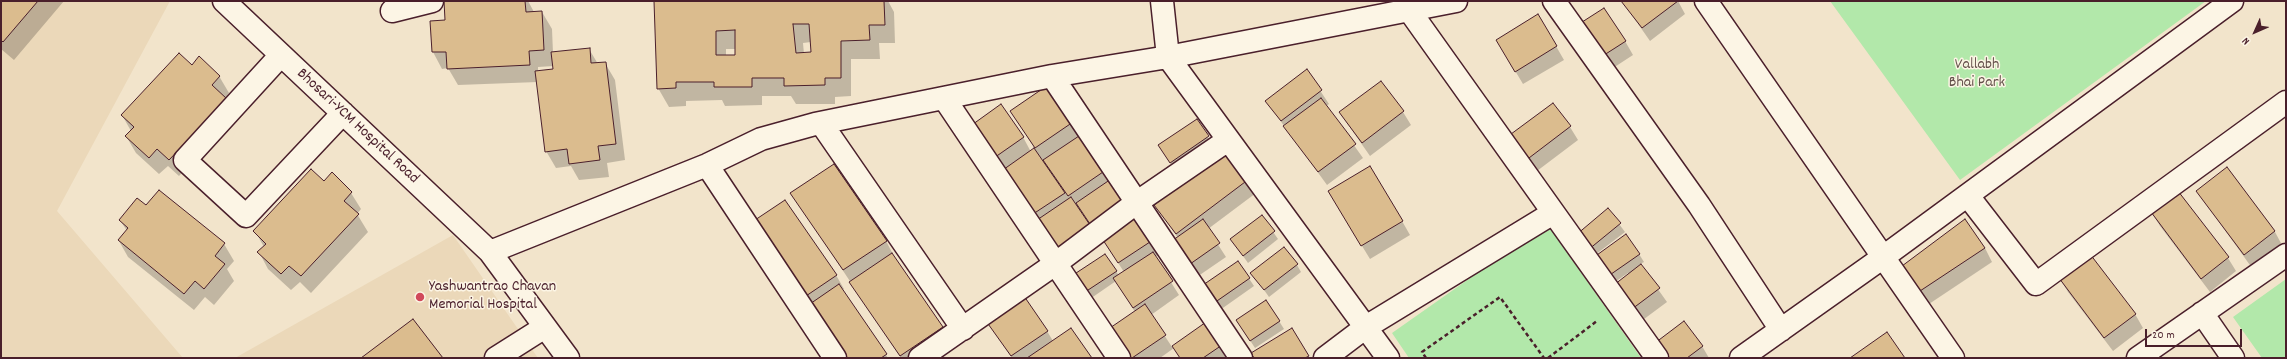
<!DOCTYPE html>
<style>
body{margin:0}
#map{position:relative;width:2287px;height:359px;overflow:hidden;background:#f2e4cb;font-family:Dekko,sans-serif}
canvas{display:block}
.frame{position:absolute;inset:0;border:2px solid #4a1f2b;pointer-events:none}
.north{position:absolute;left:2235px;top:12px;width:40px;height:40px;-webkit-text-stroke:3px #fcf5e5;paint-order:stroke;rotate:225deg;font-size:11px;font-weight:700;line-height:16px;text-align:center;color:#4a1f2b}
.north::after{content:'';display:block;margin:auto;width:14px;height:18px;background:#4a1f2b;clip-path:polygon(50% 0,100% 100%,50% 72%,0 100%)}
.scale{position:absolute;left:2145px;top:329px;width:97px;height:18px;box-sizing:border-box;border:2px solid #4a1f2b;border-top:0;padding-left:5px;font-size:12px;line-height:14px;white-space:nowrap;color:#4a1f2b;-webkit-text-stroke:3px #fcf5e5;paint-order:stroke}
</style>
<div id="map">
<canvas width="2287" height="359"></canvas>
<div class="frame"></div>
<div class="north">N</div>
<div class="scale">20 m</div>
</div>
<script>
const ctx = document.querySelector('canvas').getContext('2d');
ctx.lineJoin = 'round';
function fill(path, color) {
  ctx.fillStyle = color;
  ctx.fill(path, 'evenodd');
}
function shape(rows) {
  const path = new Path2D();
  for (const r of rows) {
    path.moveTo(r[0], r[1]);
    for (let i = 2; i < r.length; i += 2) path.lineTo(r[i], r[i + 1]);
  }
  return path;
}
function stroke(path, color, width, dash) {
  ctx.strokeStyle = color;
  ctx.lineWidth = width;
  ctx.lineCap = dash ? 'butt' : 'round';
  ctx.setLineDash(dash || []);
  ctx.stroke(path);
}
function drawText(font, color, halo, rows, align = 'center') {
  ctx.font = font + ' Dekko,sans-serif';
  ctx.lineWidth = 3;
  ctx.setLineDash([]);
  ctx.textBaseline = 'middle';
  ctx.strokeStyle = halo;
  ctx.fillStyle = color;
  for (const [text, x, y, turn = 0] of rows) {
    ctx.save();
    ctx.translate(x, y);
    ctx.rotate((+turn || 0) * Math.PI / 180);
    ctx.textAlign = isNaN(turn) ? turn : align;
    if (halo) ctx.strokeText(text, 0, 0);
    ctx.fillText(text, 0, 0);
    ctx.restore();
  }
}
fill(shape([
 [1,1,170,1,57,211,183,358,1,358],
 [453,235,538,358,235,358]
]), '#ebd8b9');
fill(shape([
 [1830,1,2206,1,1960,180],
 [1547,224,1641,358,1409,358,1392,333],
 [2286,279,2286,358,2262,358,2233,317]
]), '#b2e8aa');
fill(shape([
 [1,1,64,1,14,60,1,49],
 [445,1,528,1,534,12,542,12,552,29,553,53,589,49,598,64,605,63,615,80,625,160,607,163,609,177,579,180,571,166,556,168,546,151,538,82,458,85,448,68,442,69,433,52,446,21],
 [554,66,554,70,538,72,538,67],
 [655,1,888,1,894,12,895,43,879,43,880,59,851,59,851,96,835,97,835,104,796,104,791,96,762,96,762,105,725,106,722,100,686,101,686,106,669,107,658,88],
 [811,42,812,53,804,54,803,43],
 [726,49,736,49,736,56,726,56],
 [1622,1,1678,1,1685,14,1650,41],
 [1538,15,1564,60,1523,84,1505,54],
 [1588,38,1625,41,1633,55,1610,70],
 [192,66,219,76,229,93,225,98,236,116,179,176,168,166,159,174,136,153,126,136,131,131,122,115],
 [1307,71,1329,104,1326,106,1363,158,1327,185,1266,101],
 [1050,84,1083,134,1079,137,1108,182,1043,236,978,141,1023,137,1031,152,1035,149,1011,111],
 [1403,112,1411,125,1370,156,1340,113],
 [1197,121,1212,144,1175,170,1164,153],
 [1570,127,1578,140,1533,174,1508,137],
 [1226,151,1256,193,1208,229,1226,257,1191,281,1178,238,1155,205],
 [2227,169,2275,232,2282,245,2252,268,2197,191],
 [324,182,351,193,361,209,357,214,368,232,311,293,300,282,291,290,268,269,259,252,264,247,255,231],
 [159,191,224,244,234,261,227,269,234,281,214,305,205,297,194,310,128,257,119,241,127,231,120,220,146,207],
 [2178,192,2228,258,2236,271,2210,292,2160,226,2152,213],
 [792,194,886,241,895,258,950,341,924,358,901,358],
 [1337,205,1402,221,1410,235,1370,259],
 [1608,209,1625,232,1595,255,1639,254,1644,262,1640,264,1667,302,1636,325,1629,274,1628,273,1609,286,1581,242],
 [1262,216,1278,239,1248,263,1231,239],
 [1140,217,1163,252,1155,257,1179,295,1151,315,1172,347,1209,322,1230,358,1180,358,1174,348,1160,358,1126,358,1135,312,1116,281,1087,301,1076,285,1116,271,1119,276,1124,272,1104,241],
 [761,236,836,275,844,289,842,290,888,358,842,358],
 [1985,248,1992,262,1929,304,1911,280],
 [1238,262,1254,286,1220,310,1208,293],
 [1297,265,1301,272,1269,297,1252,273],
 [2060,279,2135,314,2143,328,2113,351,2068,292],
 [1279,321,1284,329,1255,348,1242,328],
 [1047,331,1053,341,1090,358,1012,358,996,334],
 [1702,346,1709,358,1659,358]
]), '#0003');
const building = shape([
 [1,1,38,1,3,42,1,40,1,1],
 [444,1,525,1,526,12,542,11,544,50,529,51,530,65,447,69,446,52,432,52,430,21,445,20,444,1],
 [654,1,884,1,885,25,869,25,870,40,841,41,841,78,825,78,825,85,784,86,784,78,752,78,752,87,714,87,714,82,676,82,676,88,657,89,654,1],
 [793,24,809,24,811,52,796,53,793,24],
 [735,30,735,55,716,55,716,31,735,30],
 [1621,1,1678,1,1642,28,1621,1],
 [1604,8,1626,41,1601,57,1579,24,1604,8],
 [1538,14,1557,46,1515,72,1496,40,1538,14],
 [590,48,591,63,606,62,616,144,598,146,600,160,569,164,567,149,545,152,535,71,553,69,551,52,590,48],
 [179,53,192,65,199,56,220,76,212,85,227,99,169,160,157,149,149,158,125,136,134,127,121,115,179,53],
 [1307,69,1322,90,1281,121,1265,101,1307,69],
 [1381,81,1404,111,1362,143,1339,112,1381,81],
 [1051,83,1076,120,1035,148,1010,111,1051,83],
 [1321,98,1356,144,1318,172,1283,126,1321,98],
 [1553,103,1571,126,1525,161,1507,137,1553,103],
 [1001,104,1024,137,991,160,969,127,1001,104],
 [1197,119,1209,136,1170,163,1158,145,1197,119],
 [1079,136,1103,172,1068,196,1043,160,1079,136],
 [1034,148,1065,193,1030,216,1000,172,1034,148],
 [1227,150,1249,179,1176,234,1154,205,1227,150],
 [834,164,887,241,843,270,790,193,834,164],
 [1370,166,1403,221,1361,246,1328,191,1370,166],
 [2227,167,2275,231,2244,255,2196,191,2227,167],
 [311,169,324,181,332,172,352,192,344,201,359,214,301,276,289,266,281,274,257,252,266,244,253,231,311,169],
 [1114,177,1128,198,1090,224,1076,203,1114,177],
 [159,190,225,243,215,256,225,264,204,289,195,281,184,294,118,240,128,228,119,220,137,198,146,205,159,190],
 [2178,191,2229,257,2201,279,2151,212,2178,191],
 [1071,197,1092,228,1055,253,1034,222,1071,197],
 [785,200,837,275,803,298,752,222,785,200],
 [1608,208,1621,223,1588,250,1576,235,1608,208],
 [1140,215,1156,238,1118,263,1103,240,1140,215],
 [1262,215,1275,231,1243,256,1230,239,1262,215],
 [1203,219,1220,243,1183,269,1166,245,1203,219],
 [1965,219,1985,248,1920,291,1902,266,1965,219],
 [1626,234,1640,254,1604,279,1590,260,1626,234],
 [1284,247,1298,264,1264,290,1250,273,1284,247],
 [1153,252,1173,281,1133,308,1113,278,1153,252],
 [892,253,943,327,900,356,849,282,892,253],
 [1105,254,1117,271,1082,294,1070,277,1105,254],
 [2090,254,2136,314,2104,338,2059,278,2090,254],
 [1238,261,1250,278,1214,303,1203,285,1238,261],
 [1641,264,1660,288,1628,312,1610,288,1641,264],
 [839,284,887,354,881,358,842,358,807,306,839,284],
 [1024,296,1048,331,1011,356,986,321,1024,296],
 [1266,300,1280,321,1250,341,1236,320,1266,300],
 [1145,304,1166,335,1132,358,1126,358,1107,330,1145,304],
 [413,319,443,358,361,358,413,319],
 [1209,320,1225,343,1203,358,1180,358,1172,346,1209,320],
 [1684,321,1703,346,1687,358,1660,358,1651,346,1684,321],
 [1071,328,1092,358,1027,358,1071,328],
 [1292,328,1309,356,1305,358,1254,358,1251,353,1292,328],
 [1887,332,1905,358,1850,358,1887,332]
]);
fill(building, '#dbbc8e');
stroke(building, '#4a1f2b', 1);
const minor = shape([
 [224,1,490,252,568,358],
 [1162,1,1168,57,1388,358],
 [1554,1,1699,205,1781,330],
 [1706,1,1953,358],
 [1409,10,1657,358],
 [392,11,432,1],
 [281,55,185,160,246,216,343,113],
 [1052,76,1241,358],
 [944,98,1119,358],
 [821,123,963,329],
 [707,165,835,358],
 [1968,196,2036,284,2286,102],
 [490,252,707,165,761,139,815,124,1052,76,1168,57,1456,1],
 [2202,313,2233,358],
 [496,358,545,327],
 [920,358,1055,264,1136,203,1228,140],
 [1325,358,1366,327,1553,213],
 [1741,358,1882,258,2232,1],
 [2138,358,2286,255]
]);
stroke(minor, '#4a1f2b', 25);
stroke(shape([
 [1426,358,1422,352,1500,297,1544,358],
 [1548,358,1597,321]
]), '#4a1f2b', 2.5, [4, 3]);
stroke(minor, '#fcf5e5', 22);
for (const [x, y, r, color] of [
 [420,297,5,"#d1495b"]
]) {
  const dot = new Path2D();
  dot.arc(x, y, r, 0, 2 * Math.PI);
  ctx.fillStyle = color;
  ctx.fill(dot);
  stroke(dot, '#fcf5e5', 1.5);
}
drawText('16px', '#64514b', '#fcf5e5', [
 ["Vallabh",1977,66],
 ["Bhai Park",1977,84]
]);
drawText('16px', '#4a1f2b', '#fcf5e5', [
 ["Bhosari-YCM Hospital Road",357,127,43]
]);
drawText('16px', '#4a1f2b', '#fcf5e5', [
 ["Yashwantrao Chavan",429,288],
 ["Memorial Hospital",429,306]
], 'left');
</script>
